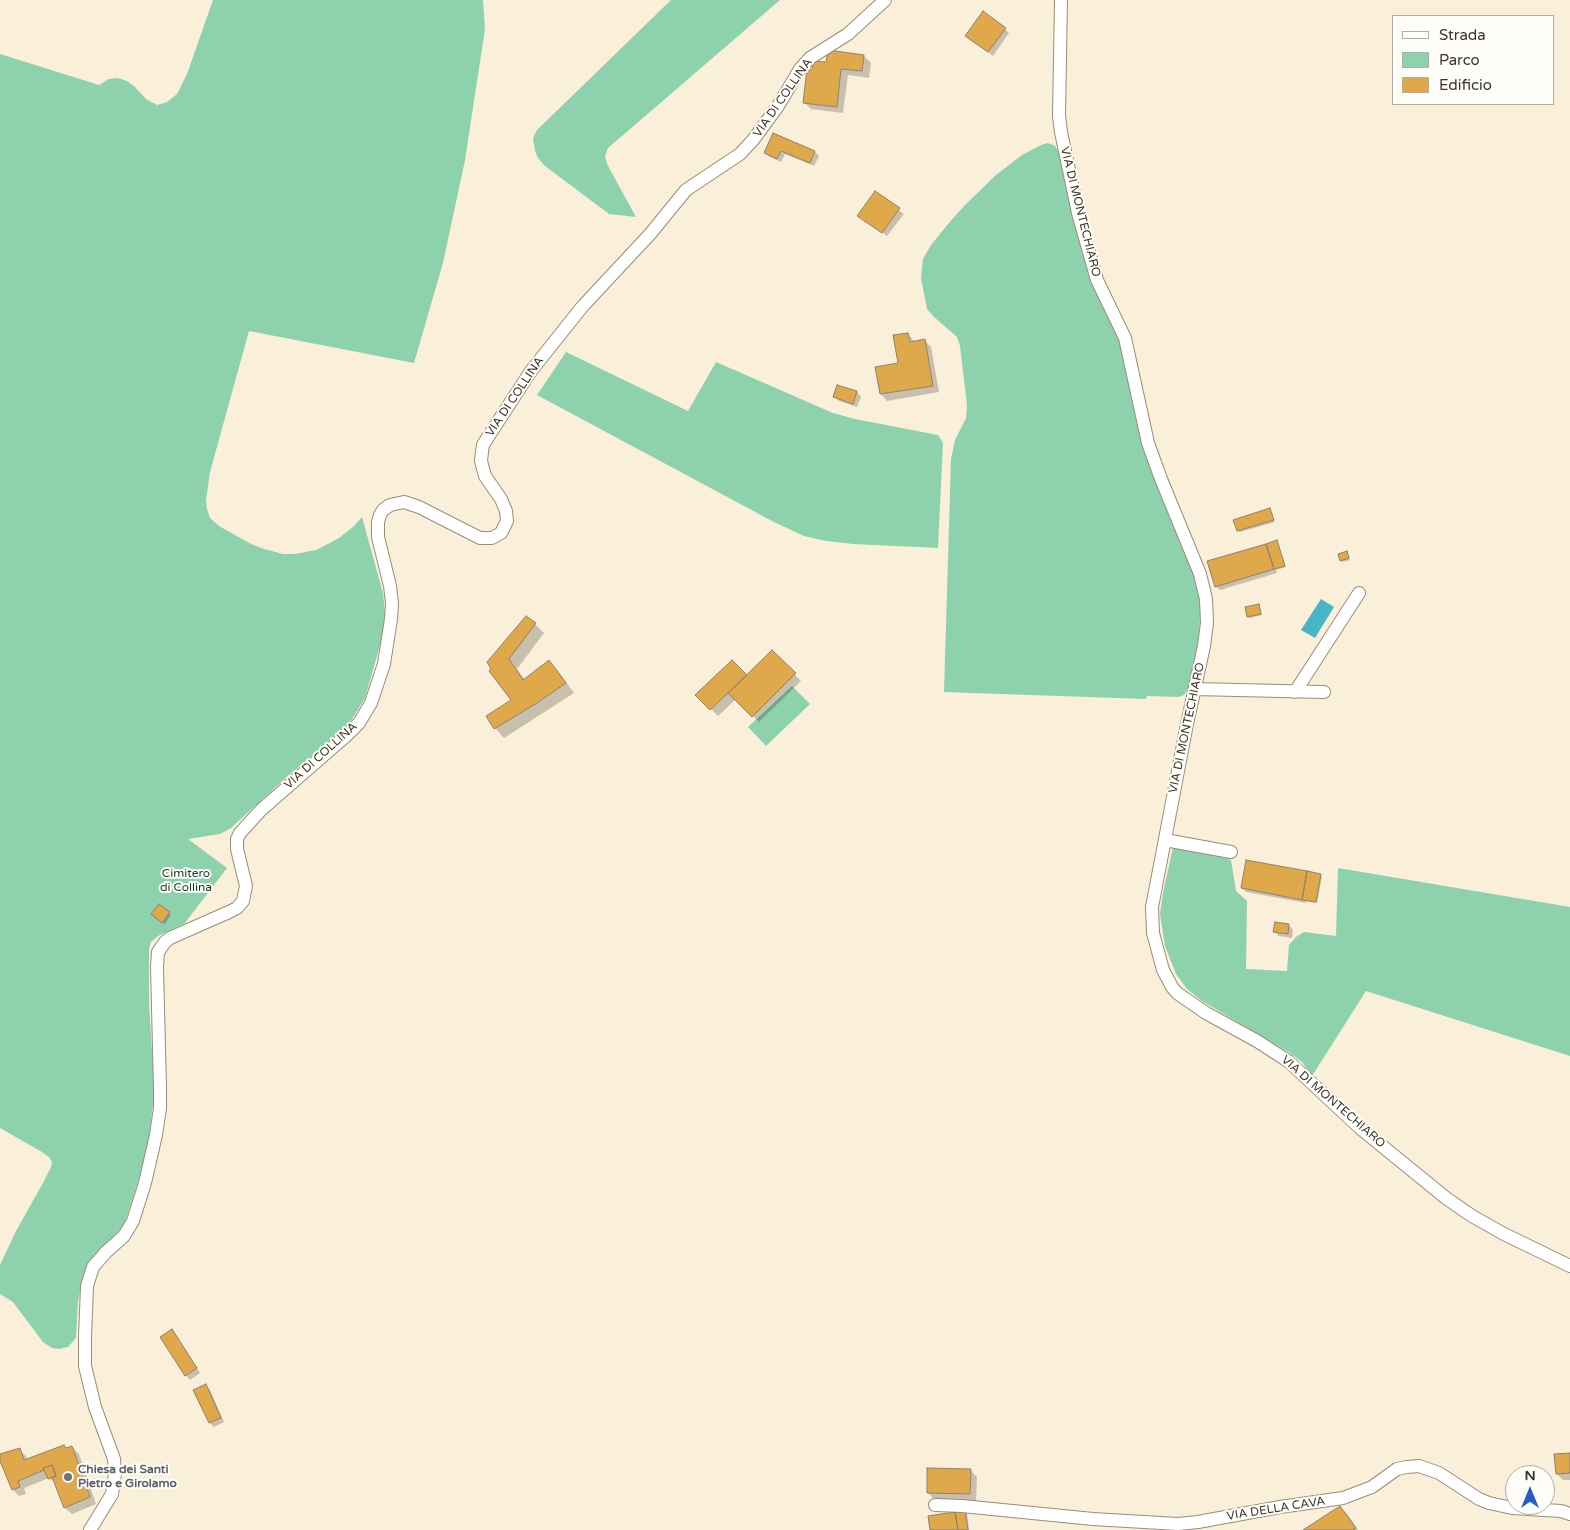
<!DOCTYPE html>
<style>
body{margin:0}
#map{position:relative;width:1570px;height:1530px;overflow:hidden;background:#faefd8;font-family:"Varela Round",sans-serif}
canvas{display:block}
.legend{position:absolute;left:1392px;top:15px;width:162px;height:90px;box-sizing:border-box;background:#fffdf8;border:1px solid #b0ada7;margin:0;padding:6px 9px;list-style:none;font-size:15px;color:#3a362d}
.legend li{display:flex;align-items:center;gap:10px;height:25px}
.legend b{width:25px;border:1px solid #b0ada7}
.north{position:absolute;left:1505px;top:1465px;width:50px;height:50px;box-sizing:border-box;background:#fffdf8;border:1px solid #b0ada7;border-radius:50%;rotate:0deg;font-size:14px;font-weight:700;line-height:20px;text-align:center;color:#3a362d}
.north::after{content:'';display:block;margin:auto;width:18px;height:22px;background:#275bc9;clip-path:polygon(50% 0,100% 100%,50% 72%,0 100%)}
</style>
<div id="map">
<canvas width="1570" height="1530"></canvas>
<ul class="legend">
<li><b style="height:6px;background:#fff"></b>Strada</li>
<li><b style="height:14px;background:#8ed2ad"></b>Parco</li>
<li><b style="height:14px;background:#dfa84b"></b>Edificio</li>
</ul>
<div class="north">N</div>
</div>
<script>
const ctx = document.querySelector('canvas').getContext('2d');
ctx.lineJoin = 'round';
function fill(path, color) {
  ctx.fillStyle = color;
  ctx.fill(path, 'evenodd');
}
function shape(rows) {
  const path = new Path2D();
  for (const r of rows) {
    path.moveTo(r[0], r[1]);
    for (let i = 2; i < r.length; i += 2) path.lineTo(r[i], r[i + 1]);
  }
  return path;
}
function stroke(path, color, width, dash) {
  ctx.strokeStyle = color;
  ctx.lineWidth = width;
  ctx.lineCap = dash ? 'butt' : 'round';
  ctx.setLineDash(dash || []);
  ctx.stroke(path);
}
function drawText(font, color, halo, rows, align = 'center') {
  ctx.font = font + ' "Varela Round",sans-serif';
  ctx.lineWidth = 4;
  ctx.setLineDash([]);
  ctx.textBaseline = 'middle';
  ctx.strokeStyle = halo;
  ctx.fillStyle = color;
  for (const [text, x, y, turn = 0] of rows) {
    ctx.save();
    ctx.translate(x, y);
    ctx.rotate((+turn || 0) * Math.PI / 180);
    ctx.textAlign = isNaN(turn) ? turn : align;
    if (halo) ctx.strokeText(text, 0, 0);
    ctx.fillText(text, 0, 0);
    ctx.restore();
  }
}
fill(shape([
 [213,0,483,0,485,29,465,160,443,263,414,363,249,331,210,472,206,500,207,509,210,518,219,526,251,544,264,549,283,554,295,554,316,550,324,546,339,538,354,526,362,517,383,593,385,614,383,635,365,698,352,719,341,732,289,775,231,828,220,834,188,839,227,868,185,923,158,936,151,942,149,949,149,1002,153,1067,153,1105,147,1154,124,1225,89,1263,85,1270,82,1279,78,1302,76,1338,68,1347,59,1349,52,1348,43,1342,13,1302,0,1294,0,1265,16,1231,43,1183,51,1167,52,1162,49,1157,42,1152,0,1128,0,54,99,85,109,79,118,78,127,81,134,86,146,99,157,105,167,102,177,94,187,74],
 [671,0,780,0,608,148,605,156,607,164,636,217,609,214,545,166,538,158,535,151,533,138,537,130],
 [1048,143,1055,146,1058,151,1086,263,1114,325,1121,345,1151,464,1194,575,1198,590,1201,612,1197,649,1188,689,1184,695,1178,697,1147,696,1146,699,944,692,951,459,955,440,966,418,967,405,960,346,957,337,934,317,927,309,921,278,922,267,923,259,931,245,948,224,965,205,996,175,1022,155,1041,145],
 [566,352,688,411,716,362,833,413,855,419,938,435,943,443,938,548,853,544,826,541,804,536,772,521,537,395],
 [792,686,810,704,766,746,748,727],
 [1173,847,1227,857,1231,860,1236,891,1247,901,1246,969,1287,971,1289,945,1296,937,1304,932,1336,936,1338,868,1570,907,1570,1056,1366,991,1312,1076,1302,1062,1290,1053,1202,1001,1187,989,1176,974,1165,946,1160,914,1163,893]
]), '#8ed2ad');
fill(shape([
 [1321,599,1334,607,1315,638,1301,630]
]), '#46b6c4');
fill(shape([
 [1005,29,1009,33,993,56,971,40],
 [864,56,871,63,869,78,848,75,843,113,811,109,804,102,827,64],
 [774,135,815,152,819,156,814,166,785,154,781,162,770,157,766,153],
 [875,193,904,214,887,236,863,220],
 [908,334,915,342,925,341,931,347,939,392,887,401,881,394,899,364],
 [857,392,861,397,857,407,839,401,835,397],
 [1270,510,1275,522,1240,532,1238,531,1235,521],
 [1277,542,1286,567,1276,570,1277,573,1220,590,1216,586],
 [1348,555,1350,560,1343,562,1341,560],
 [1259,605,1262,615,1250,618,1248,617],
 [535,624,544,633,517,669,525,680,549,662,558,671,574,693,504,738,495,728,513,700,491,672],
 [772,651,801,681,759,722,736,699,718,716,697,695,747,677],
 [1320,875,1322,877,1317,903,1306,901,1306,903,1246,892,1242,888],
 [159,906,171,915,165,924,154,916],
 [1289,925,1293,930,1292,938,1279,936,1274,931],
 [172,1331,176,1335,200,1373,190,1380,186,1375],
 [206,1386,210,1390,224,1422,214,1427,210,1423,195,1391],
 [72,1447,79,1454,96,1504,72,1514,65,1508,54,1479,51,1480,49,1478,24,1488,26,1494,19,1496,13,1490,0,1455,19,1450,26,1456,27,1460],
 [1570,1454,1570,1480,1563,1480,1557,1474],
 [970,1470,977,1477,976,1501,935,1500,928,1493],
 [1340,1508,1347,1514,1358,1530,1305,1530],
 [965,1511,967,1513,969,1530,931,1530]
]), '#0003');
const building = shape([
 [983,11,1006,28,988,52,965,36,983,11],
 [828,50,864,55,862,71,841,69,837,107,803,103,807,69,812,70,813,61,826,62,828,50],
 [773,133,815,151,810,163,781,151,777,159,764,153,773,133],
 [875,191,900,208,882,233,857,216,875,191],
 [908,333,910,342,925,339,933,386,880,394,875,367,898,363,893,335,908,333],
 [837,385,857,391,853,404,833,397,837,385],
 [1270,508,1274,520,1237,531,1233,520,1270,508],
 [1277,540,1285,566,1274,569,1266,544,1277,540],
 [1266,544,1274,569,1215,587,1207,561,1266,544],
 [1347,551,1349,558,1340,561,1338,554,1347,551],
 [1259,604,1261,614,1247,617,1245,607,1259,604],
 [526,616,536,623,509,659,523,680,549,660,566,683,537,703,494,729,486,716,511,700,489,671,491,669,487,662,526,616],
 [772,650,796,673,752,717,728,693,772,650],
 [732,660,747,675,710,710,695,695,732,660],
 [1246,860,1307,871,1302,900,1241,888,1246,860],
 [1307,871,1321,874,1316,902,1302,900,1307,871],
 [159,904,170,912,162,923,151,914,159,904],
 [1275,922,1289,924,1288,934,1273,932,1275,922],
 [172,1329,197,1368,185,1376,160,1337,172,1329],
 [206,1384,221,1418,209,1423,193,1390,206,1384],
 [64,1445,66,1448,72,1446,90,1497,64,1508,52,1477,56,1476,52,1465,43,1468,44,1470,18,1481,20,1487,12,1490,0,1461,0,1454,20,1448,24,1460,64,1445],
 [1570,1453,1570,1473,1556,1474,1554,1454,1570,1453],
 [52,1465,56,1476,48,1479,43,1468,52,1465],
 [927,1468,971,1469,970,1494,927,1493,927,1468],
 [1340,1506,1356,1528,1353,1530,1303,1530,1340,1506],
 [965,1510,968,1530,958,1530,955,1512,965,1510],
 [955,1512,958,1530,930,1530,928,1516,955,1512]
]);
fill(building, '#dfa84b');
stroke(building, '#8e816e', 1);
const minor = shape([
 [1061,0,1059,116,1061,132,1078,213,1097,280,1125,338,1148,443,1161,479,1200,574,1206,599,1207,623,1204,646,1187,724,1152,907,1153,933,1163,970,1172,987,1177,993,1206,1013,1257,1041,1288,1061,1360,1128,1446,1198,1472,1216,1504,1234,1570,1266],
 [1195,689,1324,692],
 [1295,692,1359,593],
 [1165,840,1231,852],
 [935,1505,962,1506,1093,1519,1178,1524,1198,1522,1280,1507,1343,1498,1372,1487,1397,1469,1407,1467,1419,1466,1439,1473,1479,1499,1489,1503,1512,1508,1561,1511,1570,1514],
 [90,1530,112,1494,115,1474,114,1459,95,1407,85,1366,85,1337,87,1286,93,1267,106,1252,124,1236,133,1221,145,1183,156,1135,160,1108,160,1088,157,967,158,952,165,942,170,938,229,912,237,908,243,901,246,886,237,849,237,839,240,833,261,810,347,735,359,723,371,703,384,664,391,619,392,603,390,586,378,537,378,522,380,515,383,510,390,505,404,502,419,507,480,538,492,538,501,533,507,521,506,511,501,499,485,476,481,461,482,452,483,445,488,437,531,371,582,307,651,233,686,190,740,154,753,140,778,106,800,69,810,58,848,34,885,0]
]);
stroke(minor, '#978d79', 14);
stroke(minor, '#fff', 12);
for (const [x, y, r, color] of [
 [68,1477,5,"#6b7280"]
]) {
  const dot = new Path2D();
  dot.arc(x, y, r, 0, 2 * Math.PI);
  ctx.fillStyle = color;
  ctx.fill(dot);
  stroke(dot, '#fffdf8', 2);
}
drawText('12px', '#3a362d', '#fffdf8', [
 ["VIA DI COLLINA",783,98,-55],
 ["VIA DI MONTECHIARO",1080,212,76],
 ["VIA DI COLLINA",515,397,-56],
 ["VIA DI MONTECHIARO",1187,728,-78],
 ["VIA DI COLLINA",321,756,-42],
 ["VIA DI MONTECHIARO",1333,1102,41],
 ["VIA DELLA CAVA",1276,1509,-9]
]);
drawText('12px', '#103e29', '#fffdf8', [
 ["Cimitero",186,874],
 ["di Collina",186,888]
]);
drawText('bold 12px', '#5b616d', '#fffdf8', [
 ["Chiesa dei Santi",78,1470],
 ["Pietro e Girolamo",78,1484]
], 'left');
</script>
